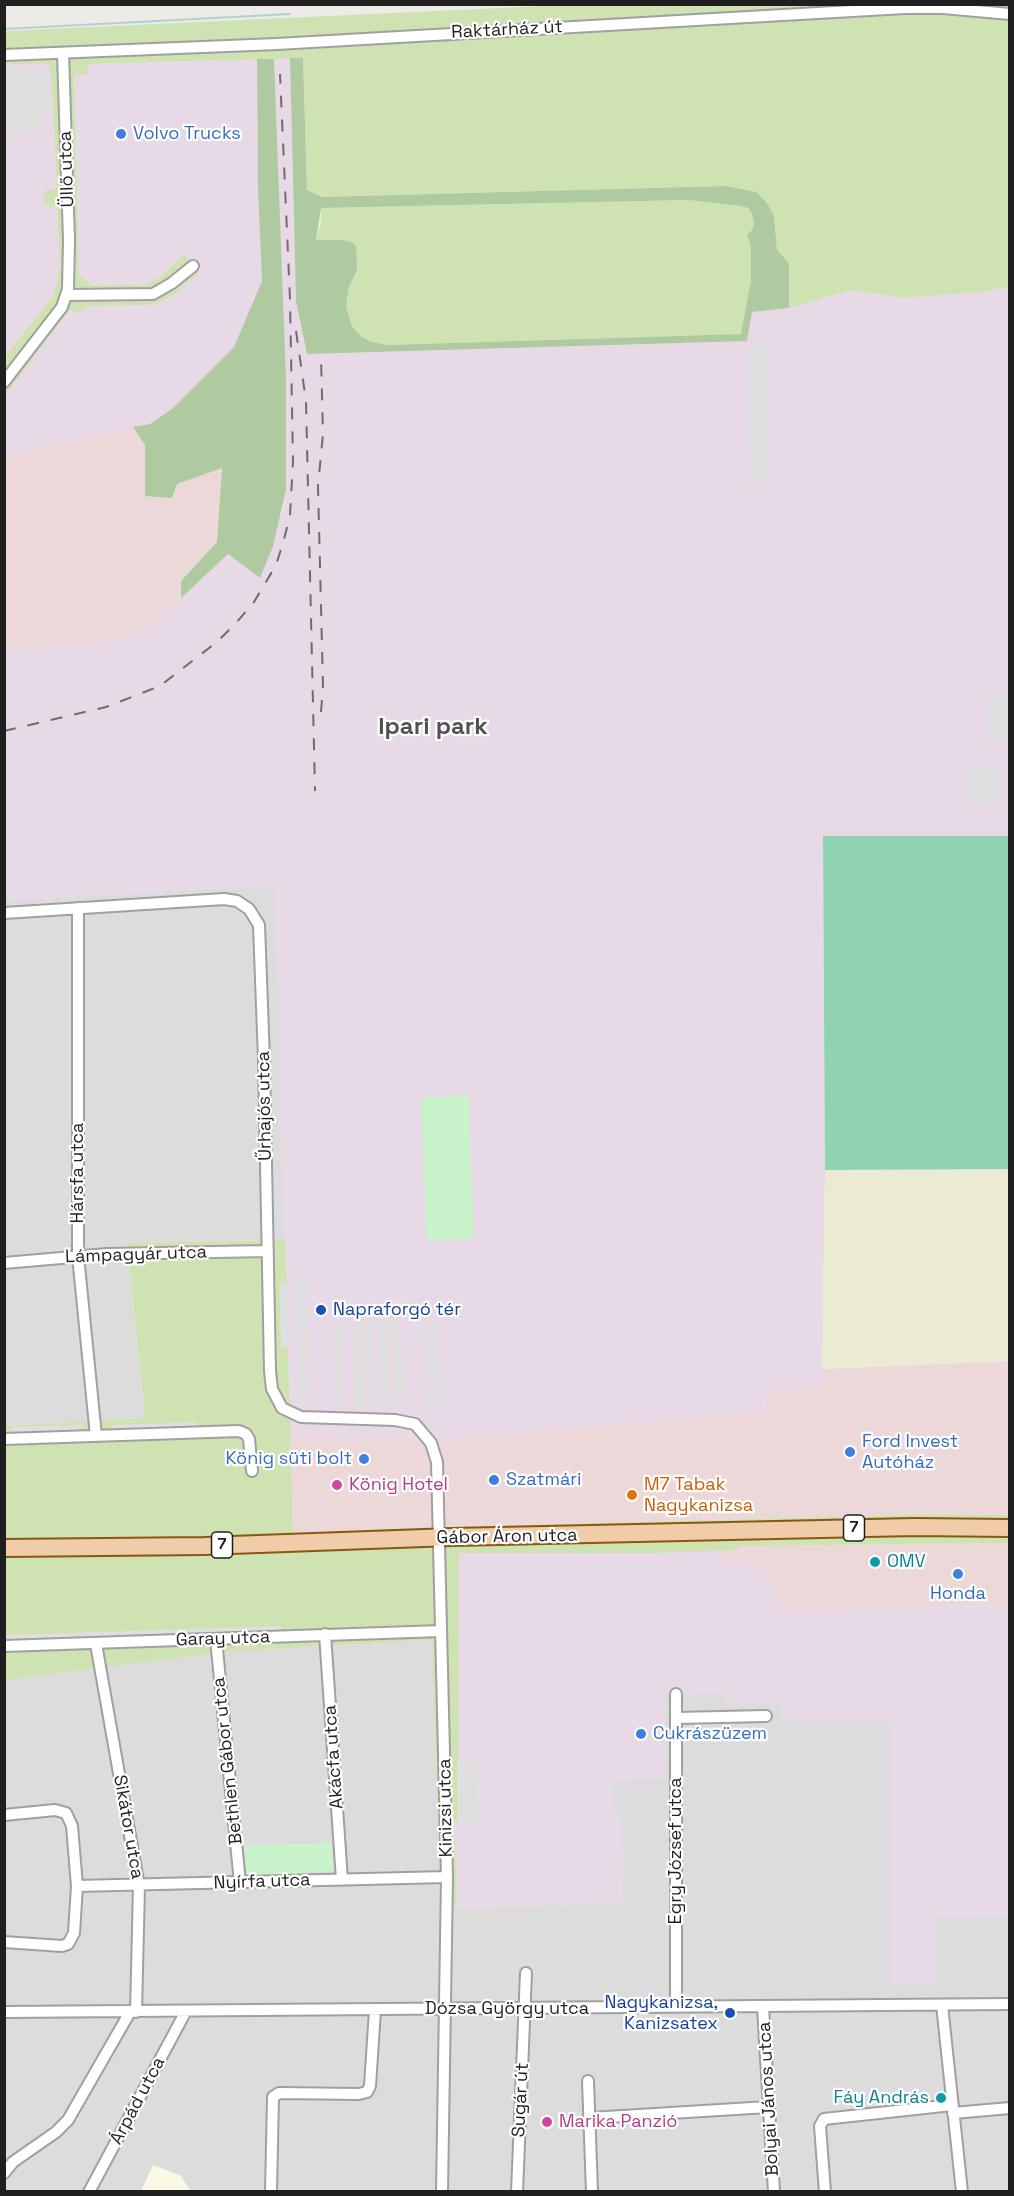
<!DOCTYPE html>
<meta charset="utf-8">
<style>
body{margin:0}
#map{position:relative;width:1014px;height:2196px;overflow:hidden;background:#eeebe6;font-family:"Space Grotesk",sans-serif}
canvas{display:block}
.frame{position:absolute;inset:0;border:6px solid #1f1f1f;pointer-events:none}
</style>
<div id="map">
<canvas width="1014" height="2196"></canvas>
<div class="frame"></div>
</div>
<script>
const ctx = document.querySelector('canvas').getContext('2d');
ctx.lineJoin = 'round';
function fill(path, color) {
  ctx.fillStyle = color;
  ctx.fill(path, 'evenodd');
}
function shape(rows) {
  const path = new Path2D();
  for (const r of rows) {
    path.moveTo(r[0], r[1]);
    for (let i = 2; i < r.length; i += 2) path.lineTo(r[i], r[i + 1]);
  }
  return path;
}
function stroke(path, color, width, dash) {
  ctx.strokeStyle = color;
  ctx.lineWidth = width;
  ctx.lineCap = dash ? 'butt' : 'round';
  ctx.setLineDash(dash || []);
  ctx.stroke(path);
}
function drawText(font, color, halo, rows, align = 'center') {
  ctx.font = font + ' "Space Grotesk",sans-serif';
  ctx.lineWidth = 4.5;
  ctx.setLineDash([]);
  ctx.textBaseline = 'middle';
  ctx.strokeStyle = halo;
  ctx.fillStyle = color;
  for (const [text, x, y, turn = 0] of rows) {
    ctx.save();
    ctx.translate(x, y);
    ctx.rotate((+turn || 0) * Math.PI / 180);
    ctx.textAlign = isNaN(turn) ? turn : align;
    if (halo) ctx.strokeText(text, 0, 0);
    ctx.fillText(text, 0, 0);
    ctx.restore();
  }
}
fill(shape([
 [275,885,285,1240,127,1243,145,1418,5,1426,5,900],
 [432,1640,440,1908,623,1903,620,1814,613,1814,612,1780,666,1778,664,1694,726,1692,727,1705,781,1701,782,1722,891,1721,891,1984,936,1917,1009,1916,1009,2191,189,2192,190,2190,154,2165,141,2191,5,2191,4,1680,224,1652],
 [331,1843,332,1871,246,1875]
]), '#dddcdc');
fill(shape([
 [133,427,177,484,222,467,217,542,181,581,181,598,143,630,134,634,108,641,5,648,5,456],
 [1009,1361,1009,1515,907,1515,555,1524,371,1529,293,1534,290,1437,458,1438,766,1411,765,1392,821,1386,822,1369],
 [1009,1543,1009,1605,788,1612,775,1601,749,1563,721,1564,720,1550,733,1550,742,1546]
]), '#edd8d9');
fill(shape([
 [290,58,296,301,307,354,747,341,752,312,789,308,851,290,903,298,979,292,1009,287,1009,836,823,837,825,1170,822,1386,765,1392,766,1411,458,1438,290,1437,275,885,5,900,5,648,108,641,134,634,143,630,181,598,228,554,260,578,283,508,286,490,286,377,274,59],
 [257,59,258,189,262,281,234,347,172,409,150,424,5,456,4,395,72,309,89,306,150,305,170,298,199,273,184,256,160,277,145,285,90,285,79,275,74,75,87,64],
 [5,64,43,64,48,65,51,73,57,188,52,190,45,205,57,207,60,266,57,283,53,296,5,358],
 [720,1550,721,1564,749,1563,775,1581,775,1601,788,1612,1009,1605,1009,1916,936,1917,937,1984,891,1984,891,1722,782,1722,781,1701,727,1705,726,1692,664,1694,666,1778,612,1780,613,1814,620,1814,623,1903,457,1907,455,1838,452,1837,452,1821,479,1820,478,1761,457,1761,458,1553,660,1553]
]), '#e7d9e5');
fill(shape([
 [153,2165,181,2176,190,2190,189,2191,141,2191]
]), '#fbf9e3');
fill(shape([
 [1009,1169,1009,1361,822,1369,825,1170]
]), '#ebebd4');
fill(shape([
 [566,5,1009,5,1009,287,979,292,903,298,851,290,789,308,789,263,777,250,774,216,767,203,725,186,322,197,307,190,303,58,88,64,88,74,74,75,79,275,91,285,145,285,160,277,184,255,199,273,170,298,150,305,89,306,77,314,71,309,5,395,4,358,53,296,57,283,60,266,57,207,45,205,44,192,57,188,51,73,48,65,43,64,5,64,5,31],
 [688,200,741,206,748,208,752,214,754,224,752,230,747,235,751,247,751,280,742,334,388,345,372,342,362,337,352,326,346,307,349,287,357,270,351,242,316,241,321,221,321,208],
 [285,1240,293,1534,371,1529,555,1524,907,1515,1009,1515,1009,1543,742,1546,733,1550,660,1553,459,1553,458,1821,452,1822,452,1837,455,1837,457,1907,440,1908,432,1640,224,1652,5,1680,5,1426,145,1418,127,1243]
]), '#cee2b2');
fill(shape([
 [290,58,303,58,307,190,322,197,725,186,756,192,767,203,774,216,777,250,789,263,789,308,752,312,747,341,307,354,296,301],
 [688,200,741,206,748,208,752,214,754,224,752,230,747,235,751,247,751,280,741,334,388,345,372,342,362,337,352,326,346,307,349,287,357,270,356,246,351,242,340,240,316,240,321,208],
 [257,59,274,59,286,377,286,490,273,546,260,578,228,554,181,598,181,581,217,542,222,468,177,484,172,498,145,496,145,445,133,427,150,424,172,409,234,347,262,281,258,189]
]), '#afc9a0');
fill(shape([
 [468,1096,474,1238,427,1240,421,1097],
 [331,1843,333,1871,246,1875,245,1846]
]), '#c9f3c9');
fill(shape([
 [823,836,1009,836,1009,1169,825,1170]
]), '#8ed4b3');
fill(shape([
 [5,69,37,69,49,80,52,112,41,112,42,133,5,134],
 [767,336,767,475,749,494,748,354],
 [1009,691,1009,700,1002,700,1002,709,1009,709,1009,737,988,738,987,700,993,699,993,692],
 [965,768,999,769,997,804,968,804,967,802,964,801],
 [298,1279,305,1279,308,1404,300,1404],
 [280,1283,288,1283,290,1348,281,1349],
 [421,1311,425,1311,432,1413,428,1413],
 [393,1313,399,1313,403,1406,397,1406],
 [375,1314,387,1314,390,1401,378,1402],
 [342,1322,344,1409,337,1410,335,1323],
 [354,1322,361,1322,362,1409,355,1409],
 [364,1322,371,1322,373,1409,366,1409],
 [435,1323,442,1407,436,1408,429,1324],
 [197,1422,197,1429,111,1432,111,1425],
 [81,1425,81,1432,12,1434,12,1427],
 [282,1626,282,1633,5,1642,4,1635],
 [478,1760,479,1821,458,1821,457,1761]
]), '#dfdfdf');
stroke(shape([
 [4,29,290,14]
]), '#acd1d7', 2);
const street = shape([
 [4,55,277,44,905,8,943,8,1010,14],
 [67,295,153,294,172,283,193,266],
 [4,382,62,307,68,289,69,240,63,53],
 [78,908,78,1256,96,1436],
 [4,913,224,899,237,901,249,909,259,925,264,1060,270,1371,272,1389,282,1408,301,1417,395,1420,415,1424,431,1443,437,1462,447,1877,442,2192],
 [4,1263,107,1254,268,1251],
 [4,1439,239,1431,246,1434,249,1439,252,1471],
 [325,1634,342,1880],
 [216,1639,240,1883],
 [96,1644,139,1886,136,2012],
 [4,1646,441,1631],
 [676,1694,676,2007],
 [676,1718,766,1716],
 [4,1815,55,1810,66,1813,72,1826,77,1886,74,1933,68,1944,62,1946,4,1942],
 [77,1886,447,1877],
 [942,2005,962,2192],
 [763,2007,774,2192],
 [4,2012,1010,2004],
 [588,2081,592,2192],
 [953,2113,1010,2108],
 [590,2118,768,2107],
 [4,2173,13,2162,56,2132,68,2120,130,2012],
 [89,2192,186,2011],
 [271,2192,273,2097,279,2093,359,2094,367,2092,370,2086,375,2010],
 [517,2192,526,1973],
 [825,2192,820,2126,824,2119,952,2105]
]);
const primary = shape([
 [4,1548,204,1546,452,1537,914,1527,1010,1528]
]);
stroke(street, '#a0a0a0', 14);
stroke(primary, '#885712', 20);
stroke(street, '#fff', 10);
stroke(primary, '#f1cca9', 16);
stroke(shape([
 [296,331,306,401,315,791],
 [321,712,323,687,318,486,323,434,321,357],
 [4,731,106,707,160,686,218,641,236,623,254,602,276,565,283,543,290,516,293,461,290,299,280,74]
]), '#6d6d6d', 2, [12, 12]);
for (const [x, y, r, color] of [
 [121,134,6,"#3f7fe0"],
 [321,1310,6,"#1a4fb4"],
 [850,1452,6,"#3f7fe0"],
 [364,1459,6,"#3f7fe0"],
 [494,1480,6,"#3f7fe0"],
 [337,1485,6,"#d1479c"],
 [632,1495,6,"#e8710a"],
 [875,1562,6,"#0f9aa8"],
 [958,1574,6,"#3f7fe0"],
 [641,1734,6,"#3f7fe0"],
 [730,2013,6,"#1a4fb4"],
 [941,2098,6,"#0f9aa8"],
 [547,2122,6,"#d1479c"]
]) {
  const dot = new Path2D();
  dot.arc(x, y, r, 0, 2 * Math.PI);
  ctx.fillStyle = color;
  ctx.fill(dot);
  stroke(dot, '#fff', 2);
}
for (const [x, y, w] of [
 [854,1528,21],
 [222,1545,21]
]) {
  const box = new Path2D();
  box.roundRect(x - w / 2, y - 13, w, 26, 4.5);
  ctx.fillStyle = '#fff';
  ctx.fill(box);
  stroke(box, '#1f1f1f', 1.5);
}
drawText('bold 16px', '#1f1f1f', null, [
 ["7",854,1528],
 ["7",222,1545]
]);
drawText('18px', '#1f1f1f', '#fff', [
 ["Raktárház út",507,30,-3],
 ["Üllő utca",67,169,-92],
 ["Űrhajós utca",265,1106,-91],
 ["Hársfa utca",78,1173,-90],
 ["Lámpagyár utca",136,1255,-2],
 ["Gábor Áron utca",507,1537,-1],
 ["Garay utca",223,1639,-2],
 ["Akácfa utca",334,1757,-94],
 ["Bethlen Gábor utca",228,1761,-96],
 ["Kinizsi utca",446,1808,-91],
 ["Sikátor utca",128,1827,80],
 ["Egry József utca",676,1851,-90],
 ["Nyírfa utca",262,1882,-2],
 ["Dózsa György utca",507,2009],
 ["Bolyai János utca",769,2099,-93],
 ["Sugár út",521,2100,-87],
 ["Árpád utca",138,2101,-62]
]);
drawText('18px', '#366cbe', '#fff', [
 ["Volvo Trucks",133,134],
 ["Ford Invest",862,1442],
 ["Autóház",862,1463],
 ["König süti bolt",352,1459,"right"],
 ["Szatmári",506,1480],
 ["Honda",958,1594,"center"],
 ["Cukrászüzem",653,1734]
], 'left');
drawText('18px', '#164399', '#fff', [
 ["Napraforgó tér",333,1310],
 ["Nagykanizsa,",718,2003,"right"],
 ["Kanizsatex",718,2024,"right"]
], 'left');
drawText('18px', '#b23c85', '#fff', [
 ["König Hotel",349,1485],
 ["Marika Panzió",559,2122]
], 'left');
drawText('18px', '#c56008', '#fff', [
 ["M7 Tabak",644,1485],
 ["Nagykanizsa",644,1506]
], 'left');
drawText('18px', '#0d838f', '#fff', [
 ["OMV",887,1562],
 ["Fáy András",929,2098,"right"]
], 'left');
drawText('bold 24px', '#525252', '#fff', [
 ["Ipari park",433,727]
]);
</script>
